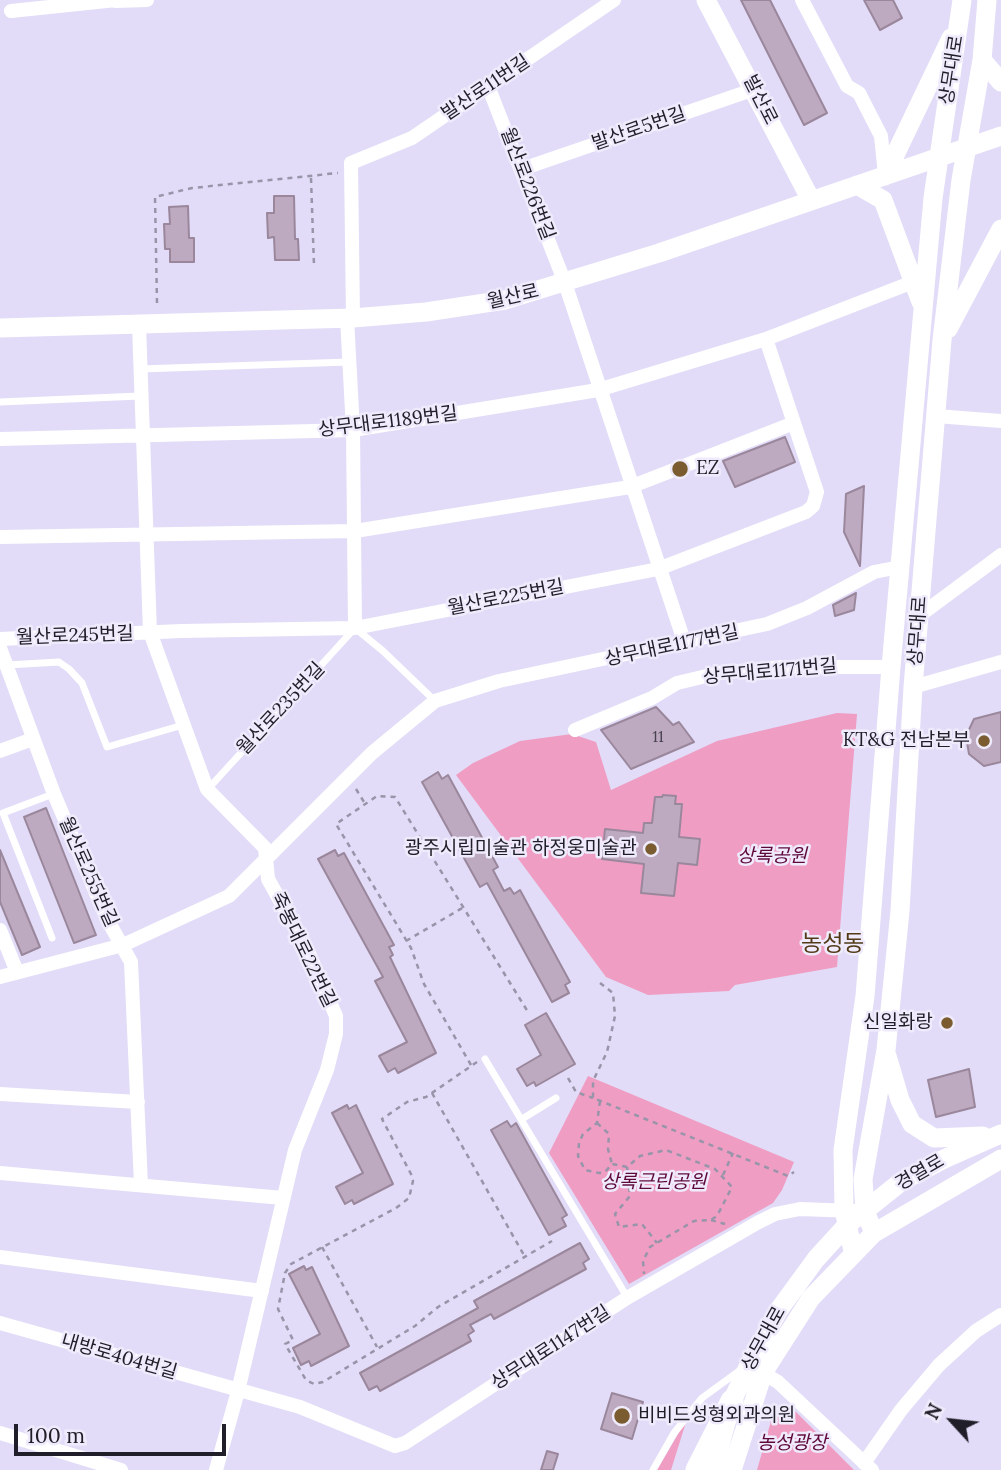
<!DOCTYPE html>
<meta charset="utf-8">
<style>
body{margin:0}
#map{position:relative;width:1001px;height:1470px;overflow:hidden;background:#e2dcf8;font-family:Lora,serif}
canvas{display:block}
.north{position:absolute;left:917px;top:1386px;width:70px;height:70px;-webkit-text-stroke:5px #efebfc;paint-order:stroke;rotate:297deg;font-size:19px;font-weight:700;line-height:28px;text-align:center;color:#201e28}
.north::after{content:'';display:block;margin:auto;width:24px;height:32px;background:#201e28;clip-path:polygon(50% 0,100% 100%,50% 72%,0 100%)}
.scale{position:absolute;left:14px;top:1424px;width:212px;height:32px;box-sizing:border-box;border:4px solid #201e28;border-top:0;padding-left:9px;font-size:21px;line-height:24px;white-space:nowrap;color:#201e28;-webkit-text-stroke:5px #efebfc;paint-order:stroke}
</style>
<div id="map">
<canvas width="1001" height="1470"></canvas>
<div class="north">N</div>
<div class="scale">100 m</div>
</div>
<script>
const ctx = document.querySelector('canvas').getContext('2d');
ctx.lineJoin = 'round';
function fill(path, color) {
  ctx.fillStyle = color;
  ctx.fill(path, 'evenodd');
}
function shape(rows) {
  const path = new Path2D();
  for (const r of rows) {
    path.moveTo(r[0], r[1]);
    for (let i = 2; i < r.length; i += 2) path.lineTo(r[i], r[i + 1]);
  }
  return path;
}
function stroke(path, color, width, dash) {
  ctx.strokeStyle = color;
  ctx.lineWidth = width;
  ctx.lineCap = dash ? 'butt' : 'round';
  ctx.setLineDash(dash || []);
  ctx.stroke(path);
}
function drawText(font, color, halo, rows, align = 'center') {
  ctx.font = font + ' Lora,"Noto Sans KR",serif';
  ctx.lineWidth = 5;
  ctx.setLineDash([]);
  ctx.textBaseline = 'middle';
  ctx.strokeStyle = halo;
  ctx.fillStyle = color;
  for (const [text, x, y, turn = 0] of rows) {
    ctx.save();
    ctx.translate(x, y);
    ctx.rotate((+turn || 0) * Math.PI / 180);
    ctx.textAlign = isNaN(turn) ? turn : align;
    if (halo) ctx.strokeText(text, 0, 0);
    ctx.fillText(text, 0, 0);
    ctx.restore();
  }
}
fill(shape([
 [837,713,857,714,837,967,735,985,729,991,648,995,606,977,456,775,473,763,520,741,572,734,596,742,611,790,717,741],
 [588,1076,794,1162,782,1190,773,1203,629,1284,549,1153],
 [793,1409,854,1470,757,1470,771,1421,781,1410],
 [687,1419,671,1470,657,1470]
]), '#ef9dc2');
const building = shape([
 [741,0,770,0,827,113,804,125,741,0],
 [864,0,893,0,902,18,880,30,864,0],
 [274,196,294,196,295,239,298,239,299,260,275,260,274,237,268,238,267,213,274,213,274,196],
 [188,206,189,238,194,238,194,262,170,262,170,249,165,249,164,224,170,224,169,207,188,206],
 [785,437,795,462,735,487,723,461,785,437],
 [864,486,860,566,844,532,846,494,864,486],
 [856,593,854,610,835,616,833,605,856,593],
 [656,707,673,725,679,722,694,742,631,769,601,730,656,707],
 [1001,712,1001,762,984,766,969,754,966,736,974,719,1001,712],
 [438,772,442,779,448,775,498,867,493,870,504,891,510,888,514,894,520,890,570,982,565,985,569,993,552,1002,487,883,480,887,422,782,438,772],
 [663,795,676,796,675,804,682,804,679,837,700,839,697,865,678,863,674,896,641,893,644,864,602,859,605,829,643,833,644,823,652,823,655,797,662,797,663,795],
 [46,808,96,935,74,943,24,817,46,808],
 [0,850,40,947,22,955,0,902,0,850],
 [335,850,338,856,344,853,394,945,389,947,393,955,390,957,436,1053,398,1073,395,1068,388,1072,379,1056,407,1042,375,981,383,977,318,859,335,850],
 [546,1013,575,1064,536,1086,534,1082,527,1086,517,1069,541,1055,525,1025,546,1013],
 [969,1069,975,1107,936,1117,928,1080,969,1069],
 [347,1105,349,1109,356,1105,393,1184,354,1204,352,1200,345,1204,336,1187,363,1173,332,1113,347,1105],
 [507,1121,511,1127,516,1123,567,1215,562,1218,566,1226,549,1235,491,1130,507,1121],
 [580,1243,589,1259,583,1263,586,1269,494,1319,491,1314,470,1325,474,1331,468,1335,471,1341,380,1391,377,1386,369,1390,360,1373,478,1308,474,1301,580,1243],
 [304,1266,306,1270,312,1267,349,1346,311,1366,309,1361,301,1365,293,1348,320,1334,289,1274,304,1266],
 [612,1393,643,1402,632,1439,601,1429,612,1393],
 [547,1451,558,1454,553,1470,541,1470,547,1451]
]);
fill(building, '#beaac0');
stroke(building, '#9a879c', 2);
stroke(shape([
 [311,178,314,266],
 [157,303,155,197,192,188,338,173],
 [356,789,364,802],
 [406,941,464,907],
 [600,983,613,993,615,1016,607,1052,593,1081,593,1098,788,1176,794,1172],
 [477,1062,426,1097,407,1102,382,1119,411,1174,413,1181,409,1198,396,1208,291,1264,285,1273,278,1309,293,1340,285,1344,306,1380,314,1384,323,1382,415,1326,438,1307,552,1241],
 [471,1065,424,984,411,948,336,824,377,796,395,797,528,1012],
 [568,1078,576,1092,593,1098],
 [432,1093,525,1257],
 [600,1101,597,1123,583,1134,579,1143,578,1156,585,1170,599,1173,605,1172,612,1164,627,1167,640,1156,666,1150,715,1169,732,1187,717,1216,711,1220,694,1221,650,1247,643,1261,644,1274],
 [597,1123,609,1134,608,1149,612,1164],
 [627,1167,630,1196,615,1214,619,1227,642,1224,657,1243],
 [723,1175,733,1153],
 [711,1220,725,1224],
 [322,1247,377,1347]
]), '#9894a9', 2.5, [5, 5]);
stroke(shape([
 [140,369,349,362],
 [0,402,140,396],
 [7,665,59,662,69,669,82,683,107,747,183,725],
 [208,789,355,628,383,651,435,701],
 [52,938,3,813,53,794],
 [485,1059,627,1297],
 [522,1119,556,1098],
 [653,1470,674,1433,702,1398,739,1371]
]), '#fff', 7);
stroke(shape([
 [802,0,847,86,859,93,881,136,885,175],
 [115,1,147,0],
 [11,11,116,0],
 [488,86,565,283,685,644],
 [522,169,755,89],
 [347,318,353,430,355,628],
 [353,318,351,163,412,138,614,0],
 [139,325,150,632,207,789,265,848,268,879,307,949,336,1016,336,1034,327,1070,295,1150,238,1391,216,1470],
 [936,416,1001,421],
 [0,439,353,430,598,390,766,339,913,282],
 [0,537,355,531,630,487,794,423],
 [919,616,1001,555],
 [0,639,181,631,355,628,658,569,806,512,813,506,817,492,766,339],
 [0,648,54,794,107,919,131,962,141,1185],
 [913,687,1001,662],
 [575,730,652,698,677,683,719,673,783,667,891,667],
 [0,751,33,739],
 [0,930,17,972],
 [0,977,123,945,229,896,372,753,435,701,499,681,767,624,807,608,874,572,900,567],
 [0,1094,138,1102],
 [0,1173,283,1198],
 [0,1257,262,1291],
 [0,1323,300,1407,395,1446,405,1443,627,1298,757,1223,775,1214,800,1209,854,1211],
 [763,1373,778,1382,872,1470],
 [0,1433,121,1470],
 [864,1463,901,1410,939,1365,976,1331,1001,1315]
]), '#fff', 14);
stroke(shape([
 [706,0,811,200],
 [982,60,1001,82],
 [885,176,951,38],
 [857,185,883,200,921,302],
 [0,328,353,318,426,312,505,300,659,253,1001,136],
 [948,329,1001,229],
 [887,1056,900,1100,912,1124,934,1138,983,1136],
 [874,1233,865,1211,863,1179,886,1050,900,911,913,687,942,340,961,180,982,60,987,0],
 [853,1251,844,1210,843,1150,865,996,891,667,933,198,962,0],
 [713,1470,732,1401,749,1365,778,1311,816,1259,847,1225,902,1181,944,1159,1001,1134],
 [732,1470,763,1373,811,1298,874,1233,1001,1159]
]), '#fff', 19);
stroke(shape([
 [697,1470,732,1401]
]), '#fff', 23);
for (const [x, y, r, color] of [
 [680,469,9,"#7a5c30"],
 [984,741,7,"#7a5c30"],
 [651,849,7,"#7a5c30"],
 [947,1023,7,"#7a5c30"],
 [622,1416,9,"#7a5c30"]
]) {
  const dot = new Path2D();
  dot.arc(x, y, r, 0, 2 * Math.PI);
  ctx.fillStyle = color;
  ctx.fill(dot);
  stroke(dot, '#efebfc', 2.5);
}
drawText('16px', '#48414e', null, [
 ["11",658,737]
]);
drawText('19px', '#201e28', '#efebfc', [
 ["상무대로",952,70,-81],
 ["발산로11번길",486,88,-34],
 ["발산로",760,100,63],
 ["발산로5번길",639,129,-19],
 ["월산로226번길",527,184,69],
 ["월산로",513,297,-13],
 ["상무대로1189번길",388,422,-7],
 ["월산로225번길",506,598,-11],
 ["상무대로",918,631,-86],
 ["월산로245번길",75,636,-2],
 ["상무대로1177번길",672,646,-12],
 ["상무대로1171번길",770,672,-5],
 ["월산로235번길",281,709,-47],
 ["월산로255번길",88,872,66],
 ["죽봉대로22번길",303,950,64],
 ["경열로",920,1173,-30],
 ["상무대로",764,1339,-61],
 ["상무대로1147번길",551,1348,-33],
 ["내방로404번길",119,1357,16]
]);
drawText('19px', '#201e28', '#efebfc', [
 ["EZ",696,469,"left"],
 ["KT&G 전남본부",970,741],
 ["광주시립미술관 하정웅미술관",637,849],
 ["신일화랑",933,1023],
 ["비비드성형외과의원",638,1416,"left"]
], 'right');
drawText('italic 19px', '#5e083a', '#efebfc', [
 ["상록공원",772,857],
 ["상록근린공원",654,1183],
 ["농성광장",792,1444]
]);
drawText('23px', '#523a17', '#efebfc', [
 ["농성동",833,944]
]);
</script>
